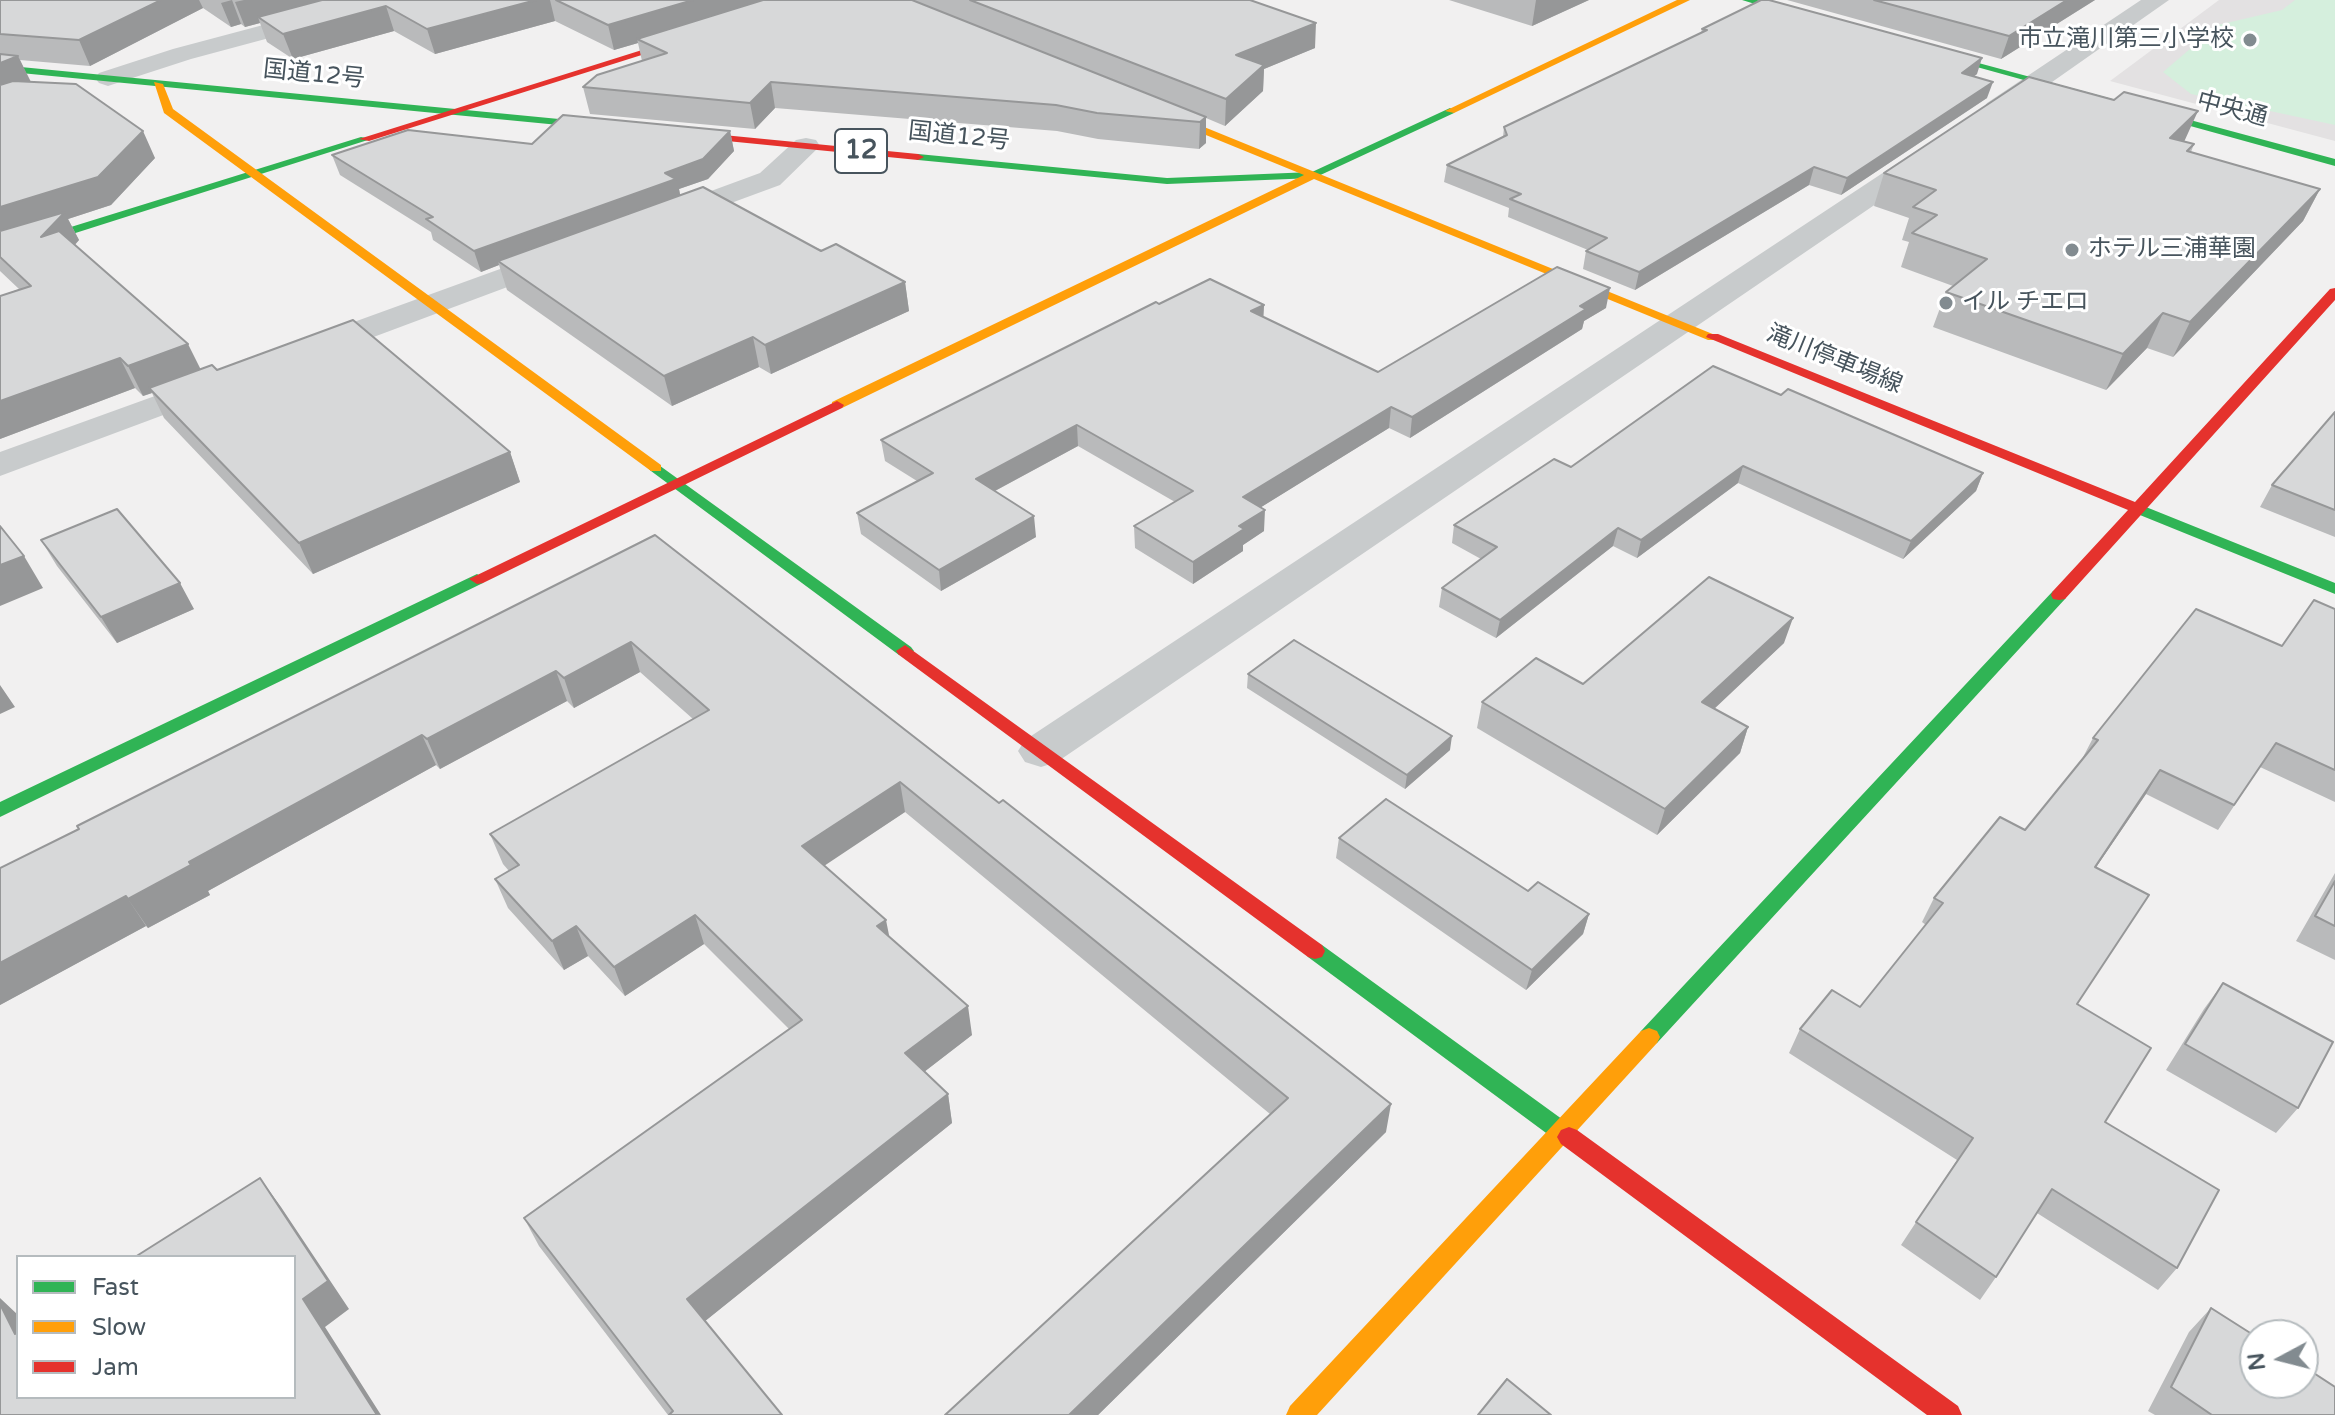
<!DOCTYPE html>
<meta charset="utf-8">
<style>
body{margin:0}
#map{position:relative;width:2335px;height:1415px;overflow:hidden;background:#f1f0f0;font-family:"Varela Round",sans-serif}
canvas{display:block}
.legend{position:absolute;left:16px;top:1255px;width:280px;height:144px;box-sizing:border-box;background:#fff;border:2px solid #b5bbbe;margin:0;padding:10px 14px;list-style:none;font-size:24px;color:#47545d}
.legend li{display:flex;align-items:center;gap:16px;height:40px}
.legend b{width:40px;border:2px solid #b5bbbe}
.north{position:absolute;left:2239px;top:1319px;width:80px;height:80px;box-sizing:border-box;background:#fff;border:2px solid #b5bbbe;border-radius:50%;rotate:263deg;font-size:22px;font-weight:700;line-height:32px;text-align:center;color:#47545d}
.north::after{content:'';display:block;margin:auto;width:28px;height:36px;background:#828b90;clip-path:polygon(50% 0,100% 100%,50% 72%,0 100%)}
</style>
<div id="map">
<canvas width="2335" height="1415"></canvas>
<ul class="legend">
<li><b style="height:10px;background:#30b455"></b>Fast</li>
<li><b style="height:10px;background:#ff9f0a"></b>Slow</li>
<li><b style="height:10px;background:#e5322d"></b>Jam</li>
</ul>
<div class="north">N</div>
</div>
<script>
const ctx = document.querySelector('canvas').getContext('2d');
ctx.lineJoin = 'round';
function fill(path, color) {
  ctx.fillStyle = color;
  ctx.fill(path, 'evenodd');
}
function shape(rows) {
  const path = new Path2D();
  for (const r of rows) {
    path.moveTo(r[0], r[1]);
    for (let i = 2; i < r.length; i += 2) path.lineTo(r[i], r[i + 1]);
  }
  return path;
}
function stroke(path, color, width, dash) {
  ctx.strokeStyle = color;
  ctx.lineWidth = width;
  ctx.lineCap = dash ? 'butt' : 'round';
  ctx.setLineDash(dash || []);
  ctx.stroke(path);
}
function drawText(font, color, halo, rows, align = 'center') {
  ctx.font = font + ' "Varela Round","Noto Sans JP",sans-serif';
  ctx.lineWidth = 6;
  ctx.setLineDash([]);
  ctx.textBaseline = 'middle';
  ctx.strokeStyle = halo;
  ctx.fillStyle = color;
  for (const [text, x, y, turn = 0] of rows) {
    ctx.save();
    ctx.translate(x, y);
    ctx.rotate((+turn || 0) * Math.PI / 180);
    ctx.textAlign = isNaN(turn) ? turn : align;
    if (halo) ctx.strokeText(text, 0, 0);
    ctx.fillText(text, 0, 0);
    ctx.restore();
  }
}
fill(shape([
 [2219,0,2335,0,2335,141,2110,81]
]), '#e3e1e2');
fill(shape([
 [2295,0,2335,0,2335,125,2191,94,2163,72,2218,25,2282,10]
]), '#d5efdd');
fill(shape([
 [357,0,396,0,392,5,191,59,117,83,108,86,99,83,95,78,99,73,173,49,357,0],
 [2141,0,2169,0,2005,115,1987,115,1983,109,1987,103,2141,0],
 [806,138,816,140,820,146,780,185,674,224,664,227,654,224,649,218,654,212,760,173,796,140,806,138],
 [1929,147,1939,149,1943,155,1939,161,1057,762,1041,767,1025,762,1018,751,1025,740,1919,149,1929,147],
 [558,248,569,250,573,257,569,264,320,357,308,360,296,357,291,350,296,343,558,248],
 [213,375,225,378,230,385,225,392,0,476,0,452,213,375]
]), '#c8cbcc');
fill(shape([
 [1742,0,1757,0,1819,19,1814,22,1742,0],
 [1919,47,2335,159,2335,166,1919,51,1919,47],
 [0,65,590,122,595,125,590,128,0,71,0,65],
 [1450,108,1455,111,1454,113,1314,178,1167,184,918,160,912,157,918,154,1167,178,1312,172,1450,108],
 [361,137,371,139,0,257,0,249,361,137],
 [656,463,911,647,914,651,911,655,899,655,651,471,648,468,656,463],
 [2136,503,2335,583,2335,594,2130,511,2128,508,2136,503],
 [477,574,485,579,483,583,0,817,0,802,477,574],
 [2059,590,2065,591,2067,595,2065,599,1657,1043,1649,1046,1641,1043,1638,1037,1641,1031,2053,591,2059,590],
 [1315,943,1322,945,1577,1130,1581,1137,1577,1144,1569,1147,1561,1144,1308,957,1305,951,1308,945,1315,943]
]), '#30b455');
fill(shape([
 [1677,0,1690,0,1454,113,1445,111,1677,0],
 [154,82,163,84,173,109,661,465,661,471,651,471,164,113,154,82],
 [1147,107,1155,107,1720,337,1718,340,1708,340,1314,179,842,408,832,408,832,402,1304,175,1147,111,1147,107],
 [1649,1028,1657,1031,1660,1037,1657,1043,1317,1415,1286,1415,1290,1406,1641,1031,1649,1028]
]), '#ff9f0a');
fill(shape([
 [801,0,816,0,369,141,359,139,801,0],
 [590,122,918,154,924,157,918,160,586,127,585,125,590,122],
 [2335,288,2335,300,2065,599,2059,600,2053,599,2051,595,2053,591,2128,510,1706,337,1708,334,1718,334,2135,502,2330,289,2335,288],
 [837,401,844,405,842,408,483,583,477,584,469,579,837,401],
 [905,645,1322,945,1325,951,1322,957,1315,959,1308,957,899,655,896,651,905,645],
 [1569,1127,1577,1130,1958,1406,1962,1415,1927,1415,1561,1144,1557,1137,1561,1130,1569,1127]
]), '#e5322d');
fill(shape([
 [0,0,1250,0,1315,48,1264,69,1263,91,1225,126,1206,118,1206,143,1199,149,1098,139,1057,131,775,108,755,129,590,114,583,87,642,61,638,43,614,50,555,21,435,54,394,31,293,59,267,42,260,23,245,27,241,24,231,27,203,8,90,66,20,60,30,82,155,158,111,205,68,219,79,240,75,245,200,369,217,370,510,452,520,482,313,574,164,418,152,393,143,396,135,388,0,439,0,296,19,289,0,271],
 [1449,0,1589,0,1532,26],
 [1787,0,2095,0,2001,59],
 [1702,29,1977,74,1974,76,1987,98,1841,195,1809,185,1635,290,1583,269,1586,251,1588,250,1508,217,1509,208,1444,182,1447,165,1503,137,1504,127,1701,33],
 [730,131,734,151,708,179,679,189,680,195,905,282,909,311,771,374,759,367,672,406,507,290,499,265,481,272,433,240,431,232,340,175,332,155],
 [2184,142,2194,144,2191,152,2320,189,2303,221,2173,357,2147,348,2106,390,1933,327,1946,292,1953,286,1901,267,1909,242,1902,240,1909,218,1874,206,1884,173],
 [1159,304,1264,305,1263,317,1378,372,1606,308,1584,321,1582,329,1410,438,1389,428,1261,507,1264,531,1243,545,1243,551,1193,584,1135,548,1134,526,1175,502,1078,446,995,491,1036,537,941,591,861,534,857,513,917,481,885,461,881,440],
 [1781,395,1983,473,1976,491,1903,559,1738,483,1637,558,1613,546,1496,638,1439,607,1442,588,1481,559,1452,543,1454,525,1571,467],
 [2335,412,2335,537,2260,507,2272,485],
 [655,535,1386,1132,1098,1415,945,1415,1270,1114,905,812,824,865,889,937,972,1035,924,1072,948,1094,952,1123,705,1321,782,1415,668,1415,539,1246,524,1218,789,1029,704,944,625,996,588,956,564,970,508,908,495,879,509,871,503,864,490,834,693,719,640,672,574,708,567,701,440,769,436,765,208,891,210,895,148,928,146,926,0,1005,0,868,79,829],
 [41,540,194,609,117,643,57,566],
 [2335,609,2335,802,2260,767,2218,830,2146,794,2096,867,2077,1004,2105,1122,2177,1268,2158,1290,2037,1213,1996,1277,1980,1300,1901,1245,1957,1160,1789,1053,1800,1029,1860,1007,1926,925,1922,922,1934,898,2025,830,2081,761,2093,738,2282,646],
 [1784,643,1714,708,1748,727,1740,753,1657,835,1477,728,1482,702,1583,684],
 [1248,674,1450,750,1405,789,1247,688],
 [1339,838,1528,891,1589,914,1583,934,1526,990,1336,858],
 [2335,873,2335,960,2296,941],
 [2223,983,2298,1108,2276,1133,2166,1070,2204,1009],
 [2211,1308,2335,1415,2155,1415,2148,1411,2189,1332]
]), '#b9babb');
fill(shape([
 [161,0,199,0,203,8,90,66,79,40],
 [232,0,241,24,231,27,221,3],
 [244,0,346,0,258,17,260,23,245,27,235,2],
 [536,0,550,0,555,21,435,54,427,29],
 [693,0,777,0,637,39,638,43,614,50,608,25],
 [1536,0,1589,0,1532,26],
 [2067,0,2095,0,2001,59,2009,36],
 [386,6,394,31,293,59,283,34],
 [1316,23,1315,48,1264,69,1263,91,1225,126,1226,99,1236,55],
 [18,56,31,82,0,93,0,63],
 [1982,58,1977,74,1957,89,1962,73],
 [771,82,775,108,755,129,750,103],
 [1993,82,1987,98,1841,195,1847,178],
 [2198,111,2184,142,2170,138],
 [1206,117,1206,143,1199,149,1200,122],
 [143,131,155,158,111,205,68,219,79,240,56,265,0,240,0,207],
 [730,131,734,151,708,179,679,189,681,199,498,261,499,265,481,272,474,251,665,173],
 [1814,167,1809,185,1635,290,1639,272],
 [2320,189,2303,221,2173,357,2190,322],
 [905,282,909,311,771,374,765,345],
 [1610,288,1606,308,1584,321,1582,329,1410,438,1412,417,1580,306],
 [1264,305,1263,325,1251,311],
 [2163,313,2147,348,2106,390,2123,354],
 [753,337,759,367,672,406,664,376],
 [188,344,203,374,149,388,152,393,143,396,128,366],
 [120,358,135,388,0,439,0,401],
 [1391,407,1389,428,1242,519,1243,497],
 [1077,425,1078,446,978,500,976,479],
 [510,452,520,482,313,574,299,543],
 [1743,466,1738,483,1637,558,1641,540],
 [1983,473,1976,491,1903,559,1911,541],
 [1265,510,1264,531,1243,545,1243,551,1193,584,1193,562,1239,526],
 [1034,516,1036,537,941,591,939,570],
 [1618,528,1613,546,1496,638,1500,620],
 [24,556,43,588,0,606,0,565],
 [180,583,194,609,117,643,101,617],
 [1793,618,1784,643,1694,728,1702,702],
 [631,642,640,672,574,708,564,678],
 [556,671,567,701,440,769,427,739],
 [0,685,15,707,0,714],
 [1748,727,1740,753,1657,835,1665,809],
 [422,735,436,765,208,891,210,895,148,928,128,899,189,862],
 [1452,736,1450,750,1405,789,1407,775],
 [2160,770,2146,794,2080,891,2095,867],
 [900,782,905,812,809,876,802,846],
 [126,896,146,926,0,1005,0,963],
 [1589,914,1583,934,1526,990,1532,970],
 [695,915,704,944,625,996,614,967],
 [886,920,892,950,877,926],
 [576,926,588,956,564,970,552,941],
 [968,1006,972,1035,911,1082,905,1053],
 [948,1094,952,1123,699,1326,687,1299],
 [1391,1104,1386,1132,1098,1415,1069,1415],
 [260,1178,281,1207,349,1309,325,1327,381,1415,377,1415,303,1299],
 [0,1298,18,1315,18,1336,15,1334,0,1304]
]), '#969798');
const building = shape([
 [0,0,161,0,79,40,0,34,0,0],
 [322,0,536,0,427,29,386,6,283,34,258,17,322,0],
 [556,0,693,0,608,25,556,0],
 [763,0,912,0,1206,117,1200,122,1097,113,1056,105,771,82,750,103,583,87,597,75,667,53,637,39,763,0],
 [970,0,1250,0,1316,23,1236,55,1264,65,1226,99,970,0],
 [1761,0,1769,0,1982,58,1962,73,1993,82,1847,178,1814,167,1639,272,1586,251,1607,238,1510,199,1521,194,1447,165,1507,135,1504,127,1707,30,1702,29,1761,0],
 [1874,0,2067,0,2009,36,1874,0],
 [0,54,18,56,0,63,0,54],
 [2029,77,2114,100,2124,92,2198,111,2170,138,2194,144,2187,151,2320,189,2190,322,2163,313,2123,354,1946,292,1987,259,1912,233,1937,215,1913,207,1936,190,1884,173,2029,77],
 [13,81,76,84,143,131,98,177,0,207,0,85,13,81],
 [563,115,730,131,703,159,665,173,676,179,474,251,426,219,433,217,332,155,408,130,532,144,563,115],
 [703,187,821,251,836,244,905,282,765,345,753,337,664,376,498,261,703,187],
 [65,212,41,237,59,231,188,344,128,366,120,358,0,401,0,296,31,286,0,257,0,231,65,212],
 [1557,267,1610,288,1580,306,1586,309,1412,417,1391,407,1243,497,1265,510,1239,526,1244,529,1193,562,1134,526,1193,491,1077,425,976,479,1034,516,939,570,857,513,933,473,881,440,1156,302,1159,304,1210,279,1264,305,1251,311,1378,372,1557,267],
 [353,320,510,452,299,543,149,388,212,365,217,370,353,320],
 [1713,366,1781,395,1788,389,1983,473,1911,541,1743,466,1641,540,1618,528,1500,620,1442,588,1497,547,1454,525,1554,459,1571,467,1713,366],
 [2335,412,2335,510,2272,485,2335,412],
 [117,509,180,583,101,617,41,540,117,509],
 [0,526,24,556,0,565,0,526],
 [655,535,999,803,1003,800,1391,1104,1069,1415,945,1415,1288,1098,900,782,802,846,886,920,877,926,968,1006,905,1053,948,1094,687,1299,782,1415,669,1415,673,1411,524,1218,802,1020,695,915,614,967,576,926,552,941,495,879,519,865,490,834,709,710,631,642,564,678,556,671,427,739,422,735,189,862,191,865,128,899,126,896,0,963,0,868,79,829,77,826,655,535],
 [1709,577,1793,618,1702,702,1748,727,1665,809,1482,702,1536,658,1583,684,1709,577],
 [2314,600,2335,609,2335,770,2276,743,2234,805,2160,770,2095,867,2149,895,2077,1004,2151,1048,2105,1122,2219,1190,2177,1268,2052,1189,1996,1277,1916,1222,1973,1138,1800,1029,1832,990,1860,1007,1943,903,1934,898,2000,817,2025,830,2098,740,2093,738,2196,609,2282,646,2314,600],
 [1294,640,1452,736,1407,775,1248,674,1294,640],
 [1386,799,1528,891,1538,882,1589,914,1532,970,1339,838,1386,799],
 [2335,881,2335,926,2315,916,2335,881],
 [2223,983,2333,1042,2298,1108,2185,1044,2223,983],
 [260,1178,328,1281,303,1299,377,1415,0,1415,0,1304,15,1334,18,1332,18,1397,294,1397,294,1257,135,1257,260,1178],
 [2211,1308,2255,1336,2255,1383,2303,1383,2303,1366,2335,1387,2335,1415,2212,1415,2171,1387,2211,1308],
 [1507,1379,1551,1415,1478,1415,1507,1379]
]);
fill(building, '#d7d8d9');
stroke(building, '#969798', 2);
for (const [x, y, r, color] of [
 [2250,40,8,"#828b90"],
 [2072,250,8,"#828b90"],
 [1946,303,8,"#828b90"]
]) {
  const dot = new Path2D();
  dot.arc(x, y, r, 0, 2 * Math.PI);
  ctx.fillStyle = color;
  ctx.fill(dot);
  stroke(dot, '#fff', 3);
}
drawText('24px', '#47545d', '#fff', [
 ["市立滝川第三小学校",2234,40,"right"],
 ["ホテル三浦華園",2088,250],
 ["イル チエロ",1962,303]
], 'left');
drawText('24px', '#47545d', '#fff', [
 ["国道12号",314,75,6],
 ["中央通",2232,110,15],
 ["国道12号",959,137,6],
 ["滝川停車場線",1834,360,22]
]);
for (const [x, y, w] of [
 [861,151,52]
]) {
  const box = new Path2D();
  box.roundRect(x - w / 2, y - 22, w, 44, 6);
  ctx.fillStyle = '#fff';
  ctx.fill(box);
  stroke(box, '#47545d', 2);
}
drawText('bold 26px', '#47545d', null, [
 ["12",861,151]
]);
</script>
